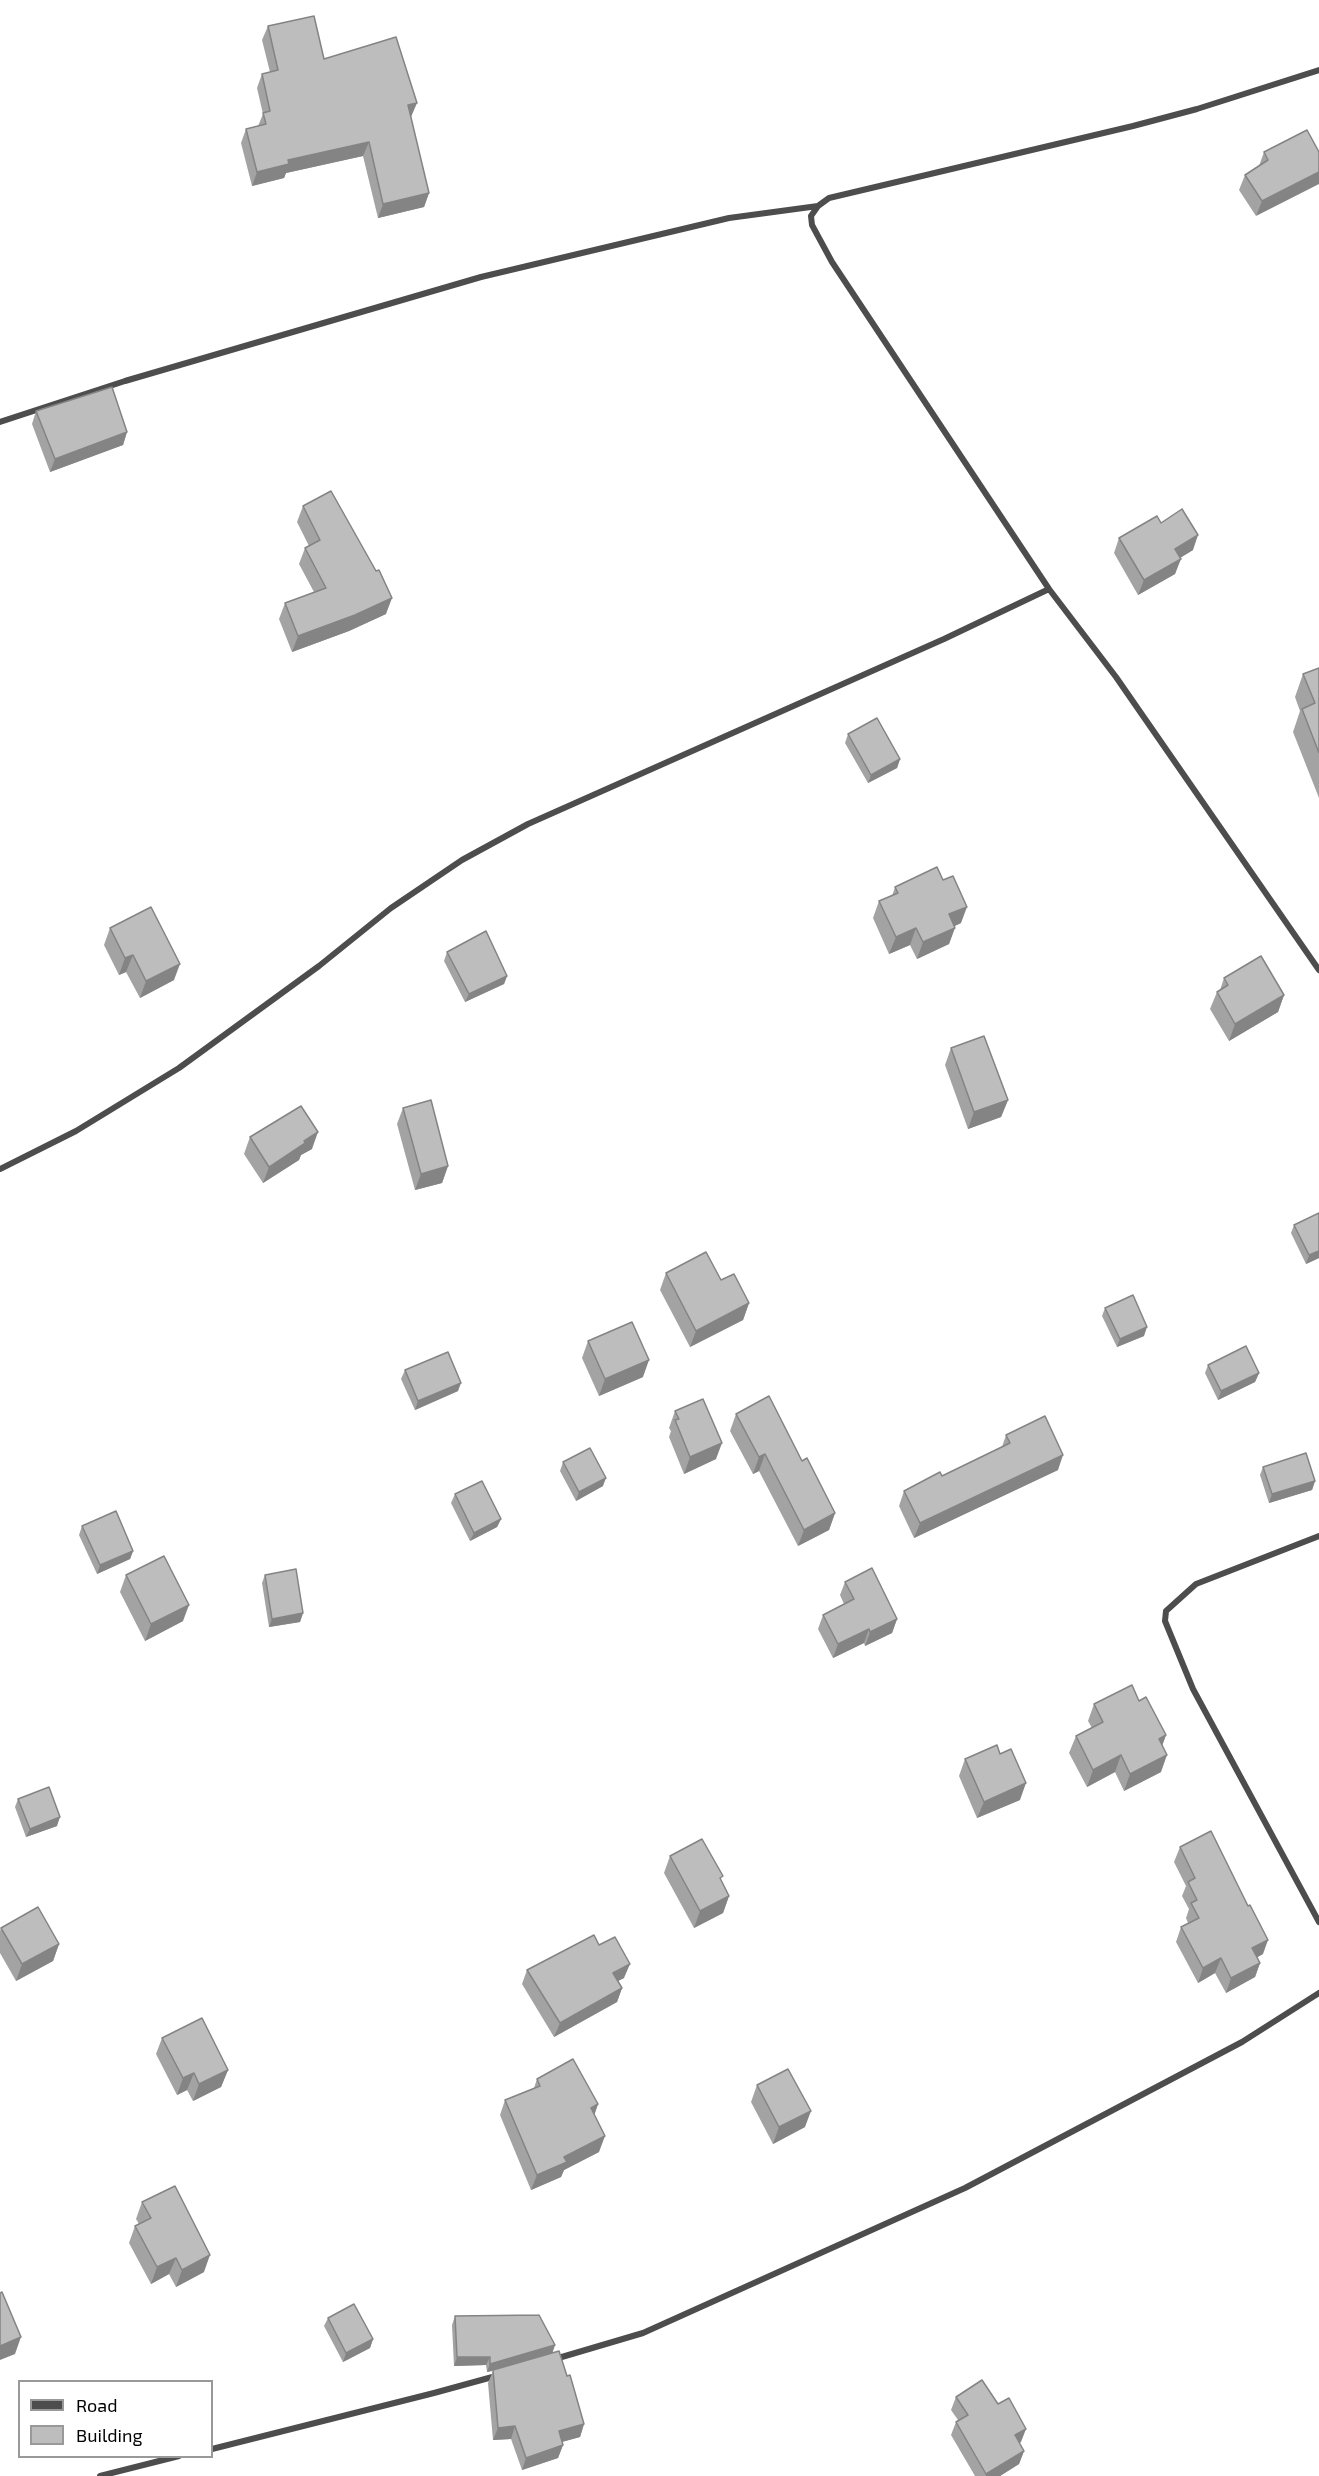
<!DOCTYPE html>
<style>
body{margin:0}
#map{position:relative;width:1319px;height:2476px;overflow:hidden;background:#fff;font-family:"Exo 2",sans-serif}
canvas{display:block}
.legend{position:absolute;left:18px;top:2380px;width:195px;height:78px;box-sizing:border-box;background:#fff;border:2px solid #999;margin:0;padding:8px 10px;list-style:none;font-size:18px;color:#000}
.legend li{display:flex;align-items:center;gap:12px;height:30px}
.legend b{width:30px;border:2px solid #999}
</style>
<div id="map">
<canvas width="1319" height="2476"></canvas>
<ul class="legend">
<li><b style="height:8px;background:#4d4d4d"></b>Road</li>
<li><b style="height:16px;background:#bdbdbd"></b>Building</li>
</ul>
</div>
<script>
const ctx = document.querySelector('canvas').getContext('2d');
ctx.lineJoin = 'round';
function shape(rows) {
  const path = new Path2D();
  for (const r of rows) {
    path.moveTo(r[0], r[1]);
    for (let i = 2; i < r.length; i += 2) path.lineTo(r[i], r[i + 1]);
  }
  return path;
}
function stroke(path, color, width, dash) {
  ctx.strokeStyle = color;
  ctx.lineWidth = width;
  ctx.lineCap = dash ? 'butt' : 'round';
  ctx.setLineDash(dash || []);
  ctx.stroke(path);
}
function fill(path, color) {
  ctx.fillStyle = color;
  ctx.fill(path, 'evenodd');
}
stroke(shape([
 [0,422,125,381,481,277,729,218,818,206],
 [1049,589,832,262,812,225,811,216,818,206,829,198,1133,126,1197,109,1319,70],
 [0,1169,76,1131,179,1068,319,966,391,908,462,860,528,824,944,639,1049,589,1116,677,1319,970],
 [1319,1536,1196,1584,1166,1611,1165,1621,1193,1689,1319,1922],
 [555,2359,643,2333,965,2188,1242,2042,1319,1993],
 [212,2449,434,2393,496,2376],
 [100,2476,179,2456]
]), '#4d4d4d', 6);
fill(shape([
 [268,26,324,59,411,117,429,193,424,207,378,218,363,156,286,173,284,178,252,186,241,143,246,129,258,126,263,114,257,88,262,74,270,72,262,40],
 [1307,130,1256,216,1239,190,1245,175,1259,166,1264,152],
 [36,411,127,432,123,445,50,472,32,424],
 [303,506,386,614,349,631,292,652,279,619,285,603,314,592,299,564,305,548,309,546,297,522],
 [1161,523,1193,550,1180,558,1175,574,1138,595,1114,553,1119,538],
 [1319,668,1319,798,1293,732,1300,711,1295,697,1303,674],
 [848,734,900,759,897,768,868,783,845,743],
 [895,887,961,923,955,926,949,944,917,959,910,945,889,954,873,918,879,901,892,896],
 [110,928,174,980,140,998,126,972,119,975,104,945],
 [447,952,507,976,504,984,465,1002,444,961],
 [1224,978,1284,995,1278,1012,1229,1041,1210,1009,1217,992,1220,990],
 [951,1048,1008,1100,1001,1117,968,1129,945,1065],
 [403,1108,448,1166,442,1183,415,1190,397,1124],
 [250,1137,312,1149,301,1155,299,1160,263,1183,244,1154],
 [1294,1225,1319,1258,1306,1264,1291,1233],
 [666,1273,721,1280,749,1303,743,1320,690,1347,660,1290],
 [1105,1308,1144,1336,1117,1347,1102,1316],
 [588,1341,643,1377,599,1396,582,1358],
 [1208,1365,1259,1373,1255,1382,1218,1400,1205,1373],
 [405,1370,458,1391,415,1410,401,1379],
 [675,1411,716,1459,684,1474,669,1437,671,1431,669,1428],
 [736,1414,802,1461,835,1513,829,1530,798,1546,759,1471,753,1474,730,1431],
 [1006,1435,1058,1470,914,1538,899,1506,904,1491,942,1476,1002,1447],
 [563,1462,603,1486,576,1501,560,1471],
 [1263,1467,1315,1481,1312,1490,1269,1503,1260,1475],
 [455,1494,501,1519,497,1527,470,1541,451,1503],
 [82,1526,133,1551,130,1559,97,1574,79,1535],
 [126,1575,183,1621,145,1641,120,1592],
 [265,1575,303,1613,300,1622,269,1627,262,1583],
 [845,1582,897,1619,892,1633,865,1646,864,1643,833,1658,818,1629,823,1615,844,1604,840,1595],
 [1139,1701,1166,1735,1162,1745,1161,1772,1124,1791,1115,1772,1087,1787,1069,1753,1076,1736,1092,1728,1088,1721,1094,1704],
 [965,1759,1020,1800,977,1818,959,1776],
 [18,1799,57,1826,26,1837,15,1807],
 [1180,1847,1263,1954,1257,1957,1260,1963,1255,1977,1226,1993,1215,1973,1198,1983,1176,1942,1181,1927,1188,1923,1186,1918,1189,1909,1182,1896,1186,1886,1174,1862],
 [670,1856,721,1880,729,1896,723,1913,694,1928,664,1873],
 [1,1928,59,1944,53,1961,16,1981,0,1953,0,1931],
 [599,1945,624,1978,618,1981,622,1988,617,2002,554,2037,522,1984,527,1970],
 [162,2038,228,2070,221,2087,193,2101,187,2090,177,2095,156,2054],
 [537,2079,598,2104,594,2115,599,2152,564,2170,561,2177,531,2190,500,2115,505,2100,534,2088],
 [757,2085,805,2127,773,2144,751,2102],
 [142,2202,204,2272,176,2287,169,2274,151,2284,129,2243,135,2226,139,2224,136,2219],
 [455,2316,555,2345,552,2353,567,2376,584,2424,580,2437,562,2442,563,2445,558,2458,522,2470,511,2439,493,2440,488,2383,493,2371,487,2372,486,2365,454,2366,452,2325],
 [328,2318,373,2339,370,2348,343,2362,324,2326],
 [956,2397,1021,2442,1019,2443,1024,2451,1019,2464,1000,2476,975,2476,951,2435,956,2422,958,2420,951,2410]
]), '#a3a3a3');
fill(shape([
 [417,103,411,117,403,120,408,105],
 [369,142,363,156,286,173,284,178,252,186,257,172,288,160],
 [1319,172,1319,184,1256,216,1262,201],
 [429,193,424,207,378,218,383,204],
 [127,432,123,445,50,472,55,459],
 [1198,535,1193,550,1170,564,1175,549],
 [1181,559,1175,574,1138,595,1144,580],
 [392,598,386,614,349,631,292,652,298,636],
 [900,759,897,768,868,783,871,775],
 [967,907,961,923,943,931,949,914],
 [916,928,910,945,889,954,896,937],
 [955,928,949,944,917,959,923,942],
 [133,955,126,972,119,975,125,958],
 [180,964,174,980,140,998,146,981],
 [507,976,504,984,465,1002,469,994],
 [1284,995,1278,1012,1229,1041,1235,1024],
 [1008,1100,1001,1117,968,1129,974,1112],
 [318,1132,312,1149,301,1155,299,1160,263,1183,269,1167,304,1141],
 [448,1166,442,1183,415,1190,421,1174],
 [1319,1251,1319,1258,1306,1264,1309,1255],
 [749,1303,743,1320,690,1347,696,1331],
 [1147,1327,1144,1336,1117,1347,1120,1339],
 [649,1360,643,1377,599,1396,605,1379],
 [1259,1373,1255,1382,1218,1400,1221,1391],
 [461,1383,458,1391,415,1410,418,1401],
 [722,1443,716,1459,684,1474,690,1457],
 [765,1454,759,1471,753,1474,759,1457],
 [1063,1455,1058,1470,914,1538,920,1523],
 [606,1478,603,1486,576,1501,579,1492],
 [1315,1481,1312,1490,1269,1503,1272,1494],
 [835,1513,829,1530,798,1546,804,1530],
 [501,1519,497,1527,470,1541,474,1533],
 [133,1551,130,1559,97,1574,100,1565],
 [189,1605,183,1621,145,1641,151,1624],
 [303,1613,300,1622,269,1627,272,1619],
 [897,1619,892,1633,865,1646,870,1632],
 [869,1629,864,1643,833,1658,838,1644],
 [1166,1735,1160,1752,1159,1739],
 [1121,1755,1115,1772,1087,1787,1093,1770],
 [1167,1755,1161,1772,1124,1791,1130,1774],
 [1026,1783,1020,1800,977,1818,984,1802],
 [60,1817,57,1826,26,1837,30,1829],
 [729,1896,723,1913,694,1928,700,1911],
 [1268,1940,1263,1954,1247,1963,1252,1948],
 [59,1944,53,1961,16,1981,22,1964],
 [1221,1958,1215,1973,1198,1983,1203,1968],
 [1260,1963,1255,1977,1226,1993,1231,1978],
 [630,1964,624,1978,608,1986,613,1973],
 [622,1988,617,2002,554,2037,560,2023],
 [228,2070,221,2087,193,2101,199,2084],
 [194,2073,187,2090,177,2095,183,2078],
 [598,2104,593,2119,591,2108],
 [811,2111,805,2127,773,2144,779,2127],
 [605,2136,599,2152,564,2170,561,2177,531,2190,537,2175,564,2157],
 [210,2255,204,2272,176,2287,182,2270],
 [176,2258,169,2274,151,2284,157,2267],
 [21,2337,15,2354,0,2360,0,2346],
 [373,2339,370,2348,343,2362,346,2353],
 [555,2345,552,2354,487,2372,490,2364],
 [457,2357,490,2357,486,2365,454,2366],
 [584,2424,580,2437,554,2444,559,2431],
 [515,2426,511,2439,493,2440,498,2428],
 [1026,2429,1021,2442,1010,2449,1015,2435],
 [563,2445,558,2458,522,2470,526,2458],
 [1024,2451,1019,2464,1000,2476,986,2476,986,2474]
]), '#848484');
const building = shape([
 [314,16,324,59,396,37,417,103,408,105,429,193,383,204,369,142,288,160,289,164,257,172,246,129,266,124,263,113,270,111,262,74,278,70,268,26,314,16],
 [1307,130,1319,152,1319,172,1262,201,1245,175,1268,160,1264,152,1307,130],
 [112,387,127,432,55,459,36,411,112,387],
 [331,491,376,571,379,570,392,598,355,615,298,636,285,603,326,588,305,548,320,540,303,506,331,491],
 [1182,509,1198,535,1175,549,1181,559,1144,580,1119,538,1157,516,1161,523,1182,509],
 [1319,668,1319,753,1302,709,1315,703,1303,674,1319,668],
 [877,718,900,759,871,775,848,734,877,718],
 [937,867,943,880,953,876,967,907,949,914,955,928,923,942,916,928,896,937,879,901,898,893,895,887,937,867],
 [151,907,180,964,146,981,133,955,125,958,110,928,151,907],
 [486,931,507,976,469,994,447,952,486,931],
 [1261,956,1284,995,1235,1024,1217,992,1228,985,1224,978,1261,956],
 [984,1036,1008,1100,974,1112,951,1048,984,1036],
 [431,1100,448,1166,421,1174,403,1108,431,1100],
 [301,1106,318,1132,304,1141,305,1143,269,1167,250,1137,301,1106],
 [1319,1213,1319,1251,1309,1255,1294,1225,1319,1213],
 [706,1252,721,1280,734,1274,749,1303,696,1331,666,1273,706,1252],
 [1133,1295,1147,1327,1120,1339,1105,1308,1133,1295],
 [632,1322,649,1360,605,1379,588,1341,632,1322],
 [1246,1346,1259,1373,1221,1391,1208,1365,1246,1346],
 [448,1352,461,1383,418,1401,405,1370,448,1352],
 [769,1396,802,1461,807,1458,835,1513,804,1530,765,1454,759,1457,736,1414,769,1396],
 [703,1399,722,1443,690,1457,675,1420,679,1419,675,1411,703,1399],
 [1045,1416,1063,1455,920,1523,904,1491,940,1472,942,1476,1010,1443,1006,1435,1045,1416],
 [590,1448,606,1478,579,1492,563,1462,590,1448],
 [1306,1453,1315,1481,1272,1494,1263,1467,1306,1453],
 [482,1481,501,1519,474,1533,455,1494,482,1481],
 [116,1511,133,1551,100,1565,82,1526,116,1511],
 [164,1556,189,1605,151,1624,126,1575,164,1556],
 [872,1568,897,1619,870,1632,869,1629,838,1644,823,1615,854,1599,845,1582,872,1568],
 [296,1569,303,1613,272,1619,265,1575,296,1569],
 [1132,1685,1139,1701,1146,1697,1166,1735,1159,1739,1167,1755,1130,1774,1121,1755,1093,1770,1076,1736,1103,1722,1094,1704,1132,1685],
 [997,1745,1000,1754,1011,1749,1026,1783,984,1802,965,1759,997,1745],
 [49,1787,60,1817,30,1829,18,1799,49,1787],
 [1211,1831,1248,1906,1250,1905,1268,1940,1252,1948,1260,1963,1231,1978,1221,1958,1203,1968,1181,1927,1199,1918,1191,1903,1197,1900,1188,1882,1195,1878,1180,1847,1211,1831],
 [702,1839,723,1876,720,1878,729,1896,700,1911,670,1856,702,1839],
 [38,1907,59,1944,22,1964,1,1928,38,1907],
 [594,1935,599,1945,615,1937,630,1964,613,1973,622,1988,560,2023,527,1970,594,1935],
 [202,2018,228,2070,199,2084,194,2073,183,2078,162,2038,202,2018],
 [573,2059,598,2104,591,2108,605,2136,564,2157,567,2162,537,2175,505,2100,540,2086,537,2079,573,2059],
 [788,2069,811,2111,779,2127,757,2085,788,2069],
 [175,2186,210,2255,182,2270,176,2258,157,2267,135,2226,151,2218,142,2202,175,2186],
 [2,2292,21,2337,0,2346,0,2293,2,2292],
 [354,2304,373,2339,346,2353,328,2318,354,2304],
 [539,2315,555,2345,490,2364,490,2357,457,2357,455,2316,539,2315],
 [559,2351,567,2376,570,2375,584,2424,559,2431,563,2445,526,2458,515,2426,498,2428,493,2370,559,2351],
 [982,2380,998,2404,1009,2398,1026,2429,1015,2435,1024,2451,986,2474,956,2422,968,2415,956,2397,982,2380]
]);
fill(building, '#bdbdbd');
stroke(building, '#848484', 1.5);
</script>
